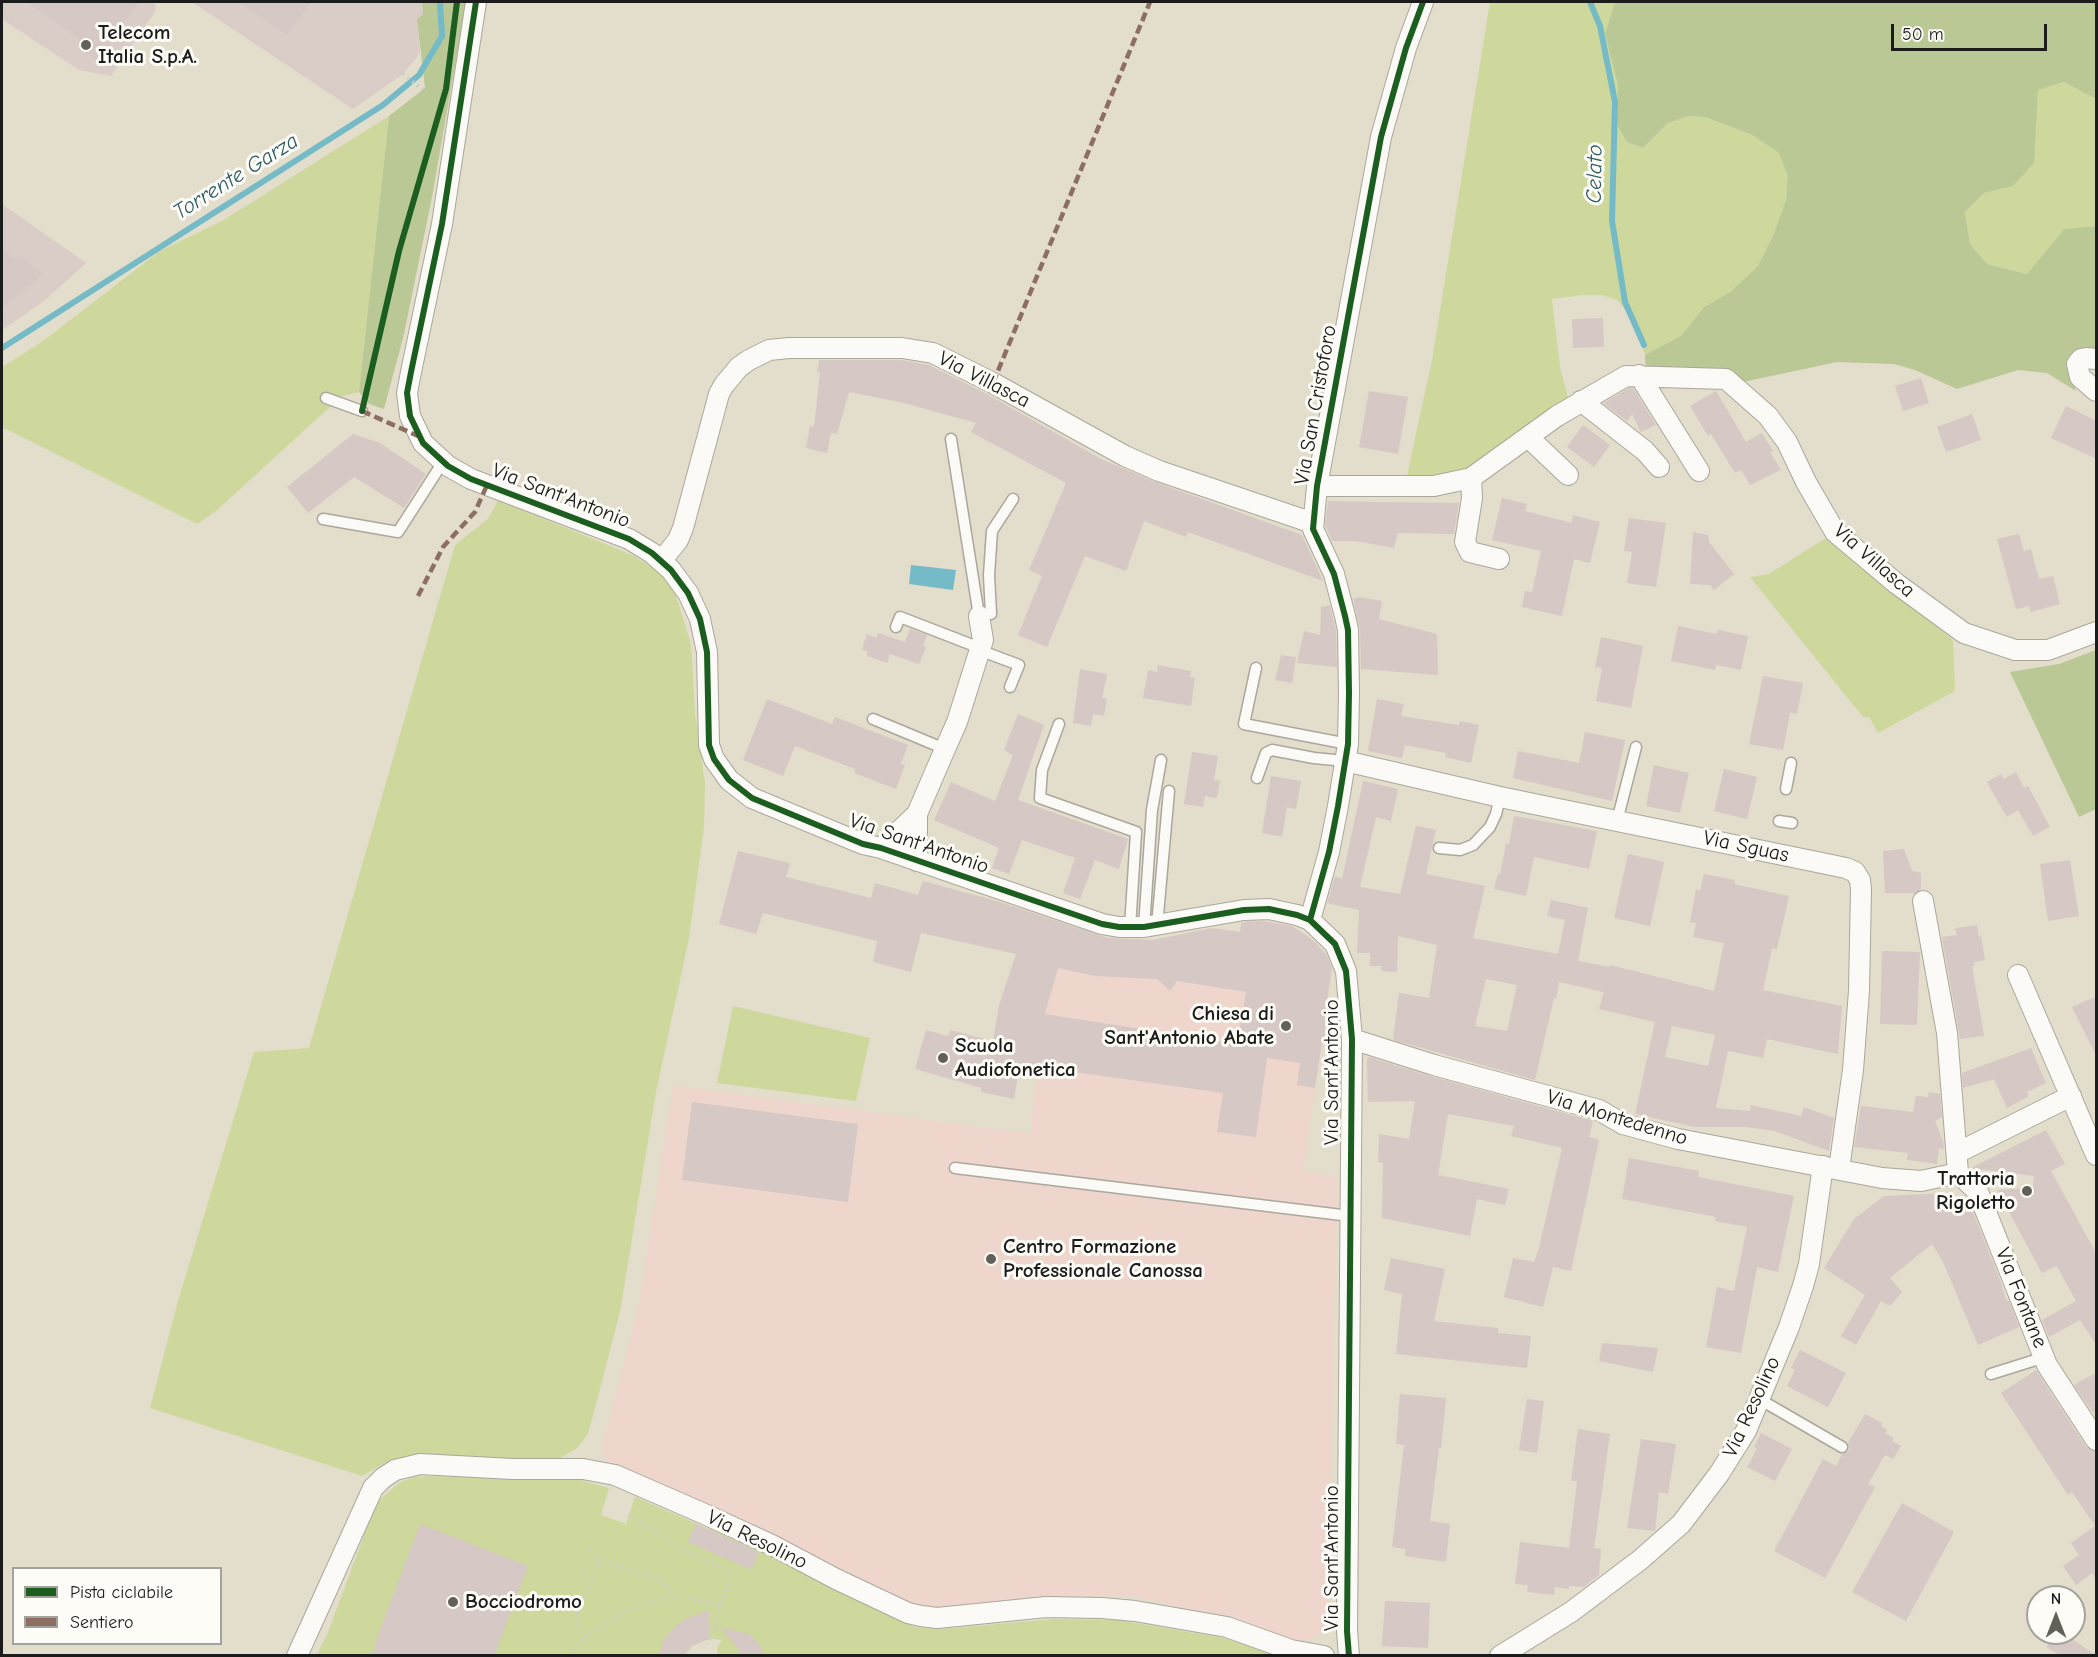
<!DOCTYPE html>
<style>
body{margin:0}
#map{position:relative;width:2098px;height:1657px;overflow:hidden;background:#e3ddcb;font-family:"Comic Neue",sans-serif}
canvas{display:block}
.frame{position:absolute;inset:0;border:3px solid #1c1c1c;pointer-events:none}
.legend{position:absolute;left:12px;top:1567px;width:210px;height:78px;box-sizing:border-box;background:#fdfcf7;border:2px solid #a3a29f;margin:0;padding:8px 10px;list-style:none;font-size:18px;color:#1c1c1c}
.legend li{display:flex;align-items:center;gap:12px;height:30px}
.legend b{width:30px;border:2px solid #a3a29f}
.north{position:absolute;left:2026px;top:1585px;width:60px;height:60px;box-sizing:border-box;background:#fdfcf7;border:2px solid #a3a29f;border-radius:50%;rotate:0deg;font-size:16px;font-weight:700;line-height:24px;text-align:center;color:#1c1c1c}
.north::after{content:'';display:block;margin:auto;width:21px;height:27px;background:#626059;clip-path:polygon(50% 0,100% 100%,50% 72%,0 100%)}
.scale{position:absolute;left:1891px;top:24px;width:156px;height:27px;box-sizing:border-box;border:3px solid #1c1c1c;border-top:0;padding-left:8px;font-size:18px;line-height:21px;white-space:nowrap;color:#1c1c1c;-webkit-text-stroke:4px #fdfcf7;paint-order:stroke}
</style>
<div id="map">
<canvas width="2098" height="1657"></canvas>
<div class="frame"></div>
<ul class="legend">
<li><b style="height:8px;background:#1b5e20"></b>Pista ciclabile</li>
<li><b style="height:8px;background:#8d6e63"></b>Sentiero</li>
</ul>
<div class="north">N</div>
<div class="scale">50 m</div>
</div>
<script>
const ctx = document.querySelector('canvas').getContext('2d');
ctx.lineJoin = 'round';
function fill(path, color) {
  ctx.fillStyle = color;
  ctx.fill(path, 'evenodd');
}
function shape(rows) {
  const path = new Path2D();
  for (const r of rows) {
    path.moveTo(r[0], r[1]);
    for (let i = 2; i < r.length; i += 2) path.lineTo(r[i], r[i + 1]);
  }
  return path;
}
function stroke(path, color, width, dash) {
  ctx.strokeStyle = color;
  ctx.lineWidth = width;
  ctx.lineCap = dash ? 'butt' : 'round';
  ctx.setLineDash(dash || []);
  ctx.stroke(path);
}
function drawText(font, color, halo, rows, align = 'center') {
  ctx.font = font + ' "Comic Neue",sans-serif';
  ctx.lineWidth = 6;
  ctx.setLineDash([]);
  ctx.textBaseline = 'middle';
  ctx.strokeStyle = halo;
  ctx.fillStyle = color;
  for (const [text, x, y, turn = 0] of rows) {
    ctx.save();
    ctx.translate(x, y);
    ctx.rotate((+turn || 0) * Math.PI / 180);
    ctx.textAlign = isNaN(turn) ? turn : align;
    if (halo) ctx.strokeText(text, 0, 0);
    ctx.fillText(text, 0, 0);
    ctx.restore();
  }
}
fill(shape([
 [1242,919,1288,924,1298,929,1313,940,1328,957,1331,966,1332,973,1326,1009,1330,1010,1325,1042,1322,1042,1303,1171,1337,1177,1328,1618,1325,1627,1317,1636,1305,1642,1295,1642,1241,1623,1163,1603,1134,1597,1095,1595,1057,1596,1008,1600,974,1606,933,1608,903,1601,877,1591,776,1537,703,1501,610,1462,603,1456,602,1447,639,1304,673,1085,1030,1134,1045,1014,1058,968,1094,976,1160,979,1165,987,1170,987,1177,981,1182,935,1212,928,1239,932]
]), '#eed6cc');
fill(shape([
 [2,2,155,2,156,10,111,76,79,70,2,19],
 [192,2,422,2,423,14,417,19,420,53,403,74,353,109],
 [2,204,86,263,44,301,2,330]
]), '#daccc7');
fill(shape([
 [1490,2,1615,2,1605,34,1618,85,1617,125,1627,142,1643,148,1668,123,1689,116,1705,117,1752,135,1779,153,1789,176,1786,200,1772,238,1758,266,1730,292,1704,307,1682,335,1645,355,1632,317,1617,300,1602,295,1582,295,1552,299,1560,367,1569,402,1469,474,1405,485,1432,360],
 [2064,82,2096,99,2096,226,2064,229,2027,274,1987,264,1970,244,1965,212,1984,193,2013,186,2033,163,2038,90],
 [389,116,359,392,342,396,216,511,197,524,2,427,2,367,43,341,160,251,222,221],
 [498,500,632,555,654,568,674,590,691,644,695,713,705,783,704,828,689,938,656,1092,620,1312,588,1434,577,1448,559,1459,533,1462,392,1459,362,1476,150,1408,178,1301,254,1052,309,1048,455,545,488,519],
 [1829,536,1861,568,1953,640,1955,691,1878,733,1869,717,1863,717,1750,577,1769,574],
 [733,1006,870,1038,856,1101,717,1083],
 [428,1476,579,1480,609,1488,601,1515,626,1524,635,1497,760,1551,915,1627,941,1629,1054,1619,1118,1620,1218,1637,1261,1648,1272,1655,717,1656,718,1646,722,1640,713,1639,700,1641,692,1646,684,1656,316,1656,327,1635,376,1503,400,1482,414,1477]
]), '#ced89d');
fill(shape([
 [422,2,466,2,432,197,404,334,384,409,369,404,359,392,389,116,425,88,417,19,423,14],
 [1615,2,2096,2,2096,99,2064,82,2038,90,2034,163,2013,186,1984,193,1965,212,1970,244,1987,264,2027,274,2064,229,2096,226,2096,349,2070,361,2069,373,2076,391,2047,373,2018,370,1957,389,1915,370,1894,364,1837,362,1738,383,1646,370,1645,355,1682,335,1704,307,1730,292,1758,266,1772,238,1786,200,1788,176,1779,153,1752,135,1705,117,1689,116,1668,123,1643,148,1627,142,1617,125,1618,85,1605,34],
 [2096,650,2096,809,2079,817,2010,672,2059,664]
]), '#b9c895');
fill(shape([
 [911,565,956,570,953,590,909,584]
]), '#74bac7');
stroke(shape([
 [1590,2,1600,26,1615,102,1612,221,1625,302,1644,345],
 [2,348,383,105,419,75,442,36,440,2]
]), '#74bac7', 6);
fill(shape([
 [26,2,139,2,98,61,80,48,84,42],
 [238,2,311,2,287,35],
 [2,249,16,259,19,256,42,272,36,281,2,307],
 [1603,318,1604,347,1573,348,1572,319],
 [819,360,901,360,929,365,987,394,1101,459,1155,482,1302,535,1323,581,1188,532,1186,537,1144,521,1126,571,1085,556,1047,647,1018,635,1042,576,1029,570,1066,483,971,432,976,423,904,403,849,392,837,434,831,433,827,453,806,448,810,426,814,427,820,372,817,372],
 [1921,378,1929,403,1903,411,1895,386],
 [1629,388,1633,388,1656,425,1641,432,1632,414,1627,421,1603,403],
 [1369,391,1408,397,1398,454,1359,447],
 [1716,391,1746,442,1762,433,1773,451,1770,452,1781,470,1750,485,1741,470,1735,473,1711,434,1708,436,1690,406],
 [2066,406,2097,421,2097,459,2051,438],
 [1972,414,1981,440,1946,452,1937,427],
 [1583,425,1610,445,1594,467,1567,447],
 [353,434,380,443,426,474,404,508,354,477,308,513,287,487],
 [1502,498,1527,504,1525,511,1572,523,1573,515,1600,522,1590,563,1574,559,1562,616,1522,607,1525,591,1532,592,1541,551,1492,540],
 [1328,501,1378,502,1459,503,1454,534,1398,533,1394,548,1356,541,1332,541,1325,525],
 [1629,518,1666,523,1656,587,1627,583,1632,552,1624,551],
 [1693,532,1708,535,1709,542,1734,574,1714,590,1710,585,1690,584],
 [2019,534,2024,551,2031,549,2039,579,2053,576,2060,604,2031,612,2029,606,2016,609,1997,539],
 [1359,597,1382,601,1379,619,1437,634,1438,675,1361,669,1360,630,1353,599],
 [1330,605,1336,631,1337,667,1297,663,1304,631,1320,635,1321,607],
 [1678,626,1717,634,1718,630,1748,636,1741,670,1716,665,1715,670,1671,661],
 [910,629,927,635,923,646,926,647,919,664,890,654,887,663,867,656,868,652,862,649,867,634,876,638,878,633,905,642],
 [1601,637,1643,646,1631,708,1596,701,1602,668,1595,667],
 [1281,655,1296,657,1292,683,1275,680],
 [1158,665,1191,671,1190,677,1195,678,1191,706,1143,698,1148,670,1157,672],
 [1080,669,1107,674,1102,698,1107,698,1104,716,1093,714,1091,726,1073,723],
 [1763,676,1803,683,1797,714,1790,713,1783,750,1749,744],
 [767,699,832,724,835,717,908,745,901,764,905,765,896,789,854,773,855,769,795,746,783,776,743,760],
 [1377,699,1404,704,1401,716,1459,725,1460,721,1479,725,1471,763,1445,757,1446,753,1405,745,1402,758,1368,751],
 [1018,714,1044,725,1018,800,1128,839,1119,869,1095,860,1080,899,1063,893,1075,858,1022,840,1009,874,992,868,999,848,934,820,951,782,995,801,1013,755,1004,750],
 [1585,732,1625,740,1612,801,1513,778,1518,751,1579,763],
 [1192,752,1218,756,1214,780,1220,781,1217,798,1205,796,1203,807,1184,804],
 [1654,765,1689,773,1680,813,1646,806],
 [1724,769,1757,777,1747,819,1714,811],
 [2016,772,2024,788,2028,786,2050,827,2033,836,2018,810,2007,817,1987,782,2001,774,2004,779],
 [1271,776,1301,781,1296,809,1287,807,1282,837,1262,833],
 [1363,781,1398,789,1391,821,1376,817,1360,887,1400,894,1416,826,1436,830,1426,874,1485,886,1473,938,1558,954,1565,920,1547,916,1551,900,1588,908,1578,961,1609,967,1610,965,1714,991,1724,943,1693,937,1696,923,1690,922,1696,889,1700,891,1704,874,1735,880,1734,884,1789,896,1777,949,1772,948,1763,990,1842,1006,1838,1054,1767,1039,1763,1058,1728,1051,1716,1108,1750,1111,1751,1105,1801,1116,1804,1107,1834,1118,1829,1151,1775,1131,1746,1127,1695,1127,1635,1114,1655,1022,1599,1009,1604,992,1559,982,1556,999,1554,998,1535,1080,1393,1040,1399,993,1429,998,1437,945,1398,936,1397,972,1381,971,1381,966,1370,966,1370,953,1357,953,1359,910,1327,903,1335,876,1342,879],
 [1486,979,1517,985,1507,1031,1475,1026],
 [1672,1026,1715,1035,1708,1066,1665,1057],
 [1514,816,1597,831,1589,869,1534,857,1526,896,1494,889,1498,873,1500,874,1506,844,1509,844],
 [1904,849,1912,871,1921,873,1921,889,1915,893,1885,893,1883,851],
 [738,851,790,863,786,877,871,898,875,883,918,895,923,881,1000,902,1108,938,1153,940,1212,928,1240,932,1241,923,1245,922,1263,921,1292,926,1313,940,1326,954,1332,967,1326,1009,1330,1010,1325,1042,1322,1042,1315,1088,1297,1085,1300,1063,1267,1058,1256,1137,1217,1132,1223,1093,1039,1067,1037,1077,1018,1075,1014,1099,981,1092,982,1088,915,1069,926,1030,948,1036,950,1030,993,1041,999,1005,1016,954,921,933,911,972,873,962,877,941,763,913,756,934,719,924],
 [1058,968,1094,976,1157,979,1170,991,1177,981,1246,992,1237,1044,1045,1014],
 [1628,854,1664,862,1650,926,1614,918],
 [2070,860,2079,916,2048,921,2040,864],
 [1977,925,1979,937,1981,936,1985,960,1974,962,1974,966,1972,966,1984,1036,1960,1039,1942,937,1957,935,1955,928],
 [1882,951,1920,952,1917,1025,1880,1024],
 [2097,996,2097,1057,2072,1007],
 [2031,1048,2046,1083,2027,1092,2029,1096,2007,1108,1994,1079,1963,1088,1962,1073],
 [1369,1057,1430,1076,1593,1121,1589,1137,1599,1140,1571,1271,1553,1267,1543,1307,1504,1297,1513,1258,1534,1262,1539,1248,1562,1148,1511,1136,1514,1126,1448,1114,1438,1175,1509,1189,1505,1205,1477,1199,1470,1236,1382,1218,1383,1163,1378,1162,1379,1134,1409,1139,1415,1101,1368,1102,1367,1059],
 [1929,1092,1940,1094,1942,1117,1935,1121,1943,1141,1944,1149,1939,1148,1937,1164,1907,1160,1908,1153,1854,1147,1861,1106,1913,1112,1916,1096,1928,1097],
 [692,1102,858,1124,848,1202,682,1180],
 [2046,1130,2065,1164,2051,1171,2097,1255,2097,1346,2080,1320,2049,1337,2042,1320,2076,1301,2057,1266,2042,1273,1997,1190,2033,1188,2034,1176,1971,1168],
 [1629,1158,1699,1171,1698,1177,1794,1196,1778,1272,1757,1267,1741,1353,1706,1347,1717,1287,1734,1291,1747,1227,1715,1221,1716,1217,1622,1199],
 [1948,1193,1955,1202,1964,1197,1969,1202,2000,1280,2006,1300,2009,1301,2019,1327,1978,1345,1943,1262,1932,1244,1890,1278,1902,1292,1890,1306,1881,1301,1856,1345,1841,1336,1865,1295,1824,1268,1854,1219,1884,1196],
 [1391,1258,1445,1269,1434,1321,1498,1328,1498,1333,1531,1336,1527,1368,1396,1354,1402,1294,1384,1290],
 [1602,1343,1658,1348,1653,1372,1599,1361],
 [1800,1350,1846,1373,1828,1407,1787,1386,1795,1370,1791,1368],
 [2036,1370,2086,1447,2097,1452,2097,1581,2092,1573,2076,1585,2063,1566,2079,1555,2071,1543,2095,1526,2072,1492,2068,1495,2001,1393],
 [2097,1372,2097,1410,2093,1413,2074,1385],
 [1400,1394,1446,1398,1441,1448,1439,1448,1430,1521,1450,1524,1446,1562,1405,1556,1405,1549,1392,1547,1404,1445,1396,1444],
 [1527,1399,1544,1401,1537,1453,1519,1450],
 [1865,1414,1882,1423,1881,1426,1887,1430,1885,1433,1894,1438,1892,1441,1901,1446,1893,1459,1885,1455,1868,1484,1875,1487,1825,1578,1774,1551,1823,1459,1836,1466,1842,1454,1849,1450,1848,1443],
 [1578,1429,1610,1434,1594,1548,1601,1549,1599,1575,1584,1587,1569,1586,1569,1589,1555,1587,1554,1595,1527,1592,1528,1585,1515,1584,1520,1542,1569,1548,1577,1481,1571,1481],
 [1761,1433,1792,1449,1775,1481,1747,1467,1757,1449,1754,1447],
 [1641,1439,1676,1444,1668,1494,1659,1492,1655,1531,1627,1528],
 [1902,1503,1954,1532,1906,1621,1852,1592],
 [420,1524,528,1566,494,1656,373,1656,377,1638],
 [696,1524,759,1552,752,1570,688,1542],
 [1385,1601,1430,1603,1428,1648,1382,1646],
 [709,1610,709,1639,692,1646,683,1656,659,1656,664,1639,675,1627,686,1619],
 [720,1627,749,1634,759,1644,764,1656,741,1656,739,1650],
 [2059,1633,2063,1633,2097,1656,2061,1656,2046,1647]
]), '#d6c8c4');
const lane = shape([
 [326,398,362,411],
 [951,439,979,616],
 [323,519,398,532,443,462],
 [991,614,989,575,992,531,1013,499],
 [896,627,900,617,980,648],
 [979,650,1019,665,1010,687],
 [1256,668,1244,724,1348,744],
 [873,719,945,749],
 [1059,724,1042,770,1040,798,1136,832,1130,928],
 [1257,778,1266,753,1272,750,1314,758,1345,761],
 [1786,789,1791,763],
 [1617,821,1636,747],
 [1779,821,1792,823],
 [1439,848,1460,850,1473,845,1490,827,1496,814,1500,797],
 [1157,926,1169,791],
 [1144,927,1152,810,1161,760],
 [955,1168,1350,1216],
 [1991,1374,2045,1357],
 [1759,1399,1842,1447]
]);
const street = shape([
 [476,2,442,224,411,372,407,393,410,416,423,443,448,466,471,479,629,539,652,553,671,570,688,593,700,619,707,652,709,745,714,759,729,780,752,798,863,844,881,848,1102,924,1119,927,1144,927,1244,910,1269,909,1297,915,1310,920,1335,944,1346,971,1352,1039,1347,1631,1349,1656],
 [2096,359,2086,358,2081,359,2077,364,2080,377,2096,391],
 [1639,375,1699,471],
 [1581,401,1645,451,1659,467],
 [1528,437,1568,475],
 [1471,478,1472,498,1465,542,1470,552,1499,559],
 [1317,486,1434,486,1471,478,1557,416,1626,376,1726,379,1768,416,1787,442,1806,482,1835,532,1897,584,1964,633,2015,650,2048,650,2096,632],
 [662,560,678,540,683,528,719,394,724,385,739,367,749,360,769,350,789,348,902,348,933,353,993,383,1125,456,1159,471,1313,523],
 [1345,761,1500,797,1846,868,1855,872,1860,880,1861,889,1859,991,1853,1070,1839,1169],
 [881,848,917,814,945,749,957,722,983,640,979,616],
 [917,861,917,814],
 [1923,901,1947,1033,1958,1173,1978,1192,2047,1365,2096,1440],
 [1310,920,1329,852,1338,806,1348,744,1349,693,1348,630,1345,616,1334,574,1313,529,1317,486,1381,137,1406,48,1423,2],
 [2018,975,2096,1155],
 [1352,1039,1434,1065,1599,1110,1623,1124,1678,1139,1882,1178,1921,1181,1958,1173],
 [1957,1153,2071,1096],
 [297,1656,373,1488,383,1478,395,1470,420,1464,512,1469,583,1469,615,1475,700,1512,772,1545,836,1579,908,1613,921,1616,937,1618,1046,1607,1102,1608,1135,1611,1227,1627,1291,1650,1324,1656],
 [1500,1656,1571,1612,1640,1560,1681,1524,1719,1474,1746,1431,1789,1327,1803,1286,1809,1264,1823,1166]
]);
stroke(lane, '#aba79c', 13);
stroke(street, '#aba79c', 22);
stroke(shape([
 [403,74,427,93],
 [629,1515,690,1554,732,1570,720,1606,713,1639],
 [590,1550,598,1560],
 [583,1571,591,1581],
 [583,1638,576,1619,591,1582,598,1560,662,1581,674,1594],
 [571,1656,583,1638,629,1610,674,1594,719,1606]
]), '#cfcdc8', 4, [1.5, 4.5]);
stroke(lane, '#fbfaf7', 10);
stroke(street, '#fbfaf7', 20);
stroke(shape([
 [993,383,1150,2],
 [362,411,418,436],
 [418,596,443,547,475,512,487,485]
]), '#8d6e63', 4.5, [9, 4.5]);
stroke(shape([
 [476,2,442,224,411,372,407,393,410,416,423,443,448,466,471,479,629,539,652,553,671,570,688,593,700,619,707,652,709,745,714,759,729,780,752,798,863,844,881,848,1102,924,1119,927,1144,927,1244,910,1269,909,1297,915,1310,920,1335,944,1346,971,1352,1039,1347,1631,1349,1656],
 [362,411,399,251,446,89,457,2],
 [1310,920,1329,852,1338,806,1348,744,1349,693,1348,630,1345,616,1334,574,1313,529,1317,486,1381,137,1406,48,1423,2]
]), '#1b5e20', 6);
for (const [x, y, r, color] of [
 [86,45,6,"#626059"],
 [1286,1026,6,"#626059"],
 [943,1058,6,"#626059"],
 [2027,1191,6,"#626059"],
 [991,1259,6,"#626059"],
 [453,1602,6,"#626059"]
]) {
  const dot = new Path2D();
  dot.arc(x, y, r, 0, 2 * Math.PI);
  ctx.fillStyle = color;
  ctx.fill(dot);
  stroke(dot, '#fdfcf7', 2);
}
drawText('bold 21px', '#1c1c1c', '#fdfcf7', [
 ["Telecom",98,33],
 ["Italia S.p.A.",98,57],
 ["Chiesa di",1274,1014,"right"],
 ["Sant'Antonio Abate",1274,1038,"right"],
 ["Scuola",955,1046],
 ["Audiofonetica",955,1070],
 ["Trattoria",2015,1179,"right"],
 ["Rigoletto",2015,1203,"right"],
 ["Centro Formazione",1003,1247],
 ["Professionale Canossa",1003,1271],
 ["Bocciodromo",465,1602]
], 'left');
drawText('21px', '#1c1c1c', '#fdfcf7', [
 ["Via Villasca",984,380,27],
 ["Via San Cristoforo",1316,405,-80],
 ["Via Sant'Antonio",561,496,21],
 ["Via Villasca",1874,561,41],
 ["Via Sant'Antonio",919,844,19],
 ["Via Sguas",1746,847,12],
 ["Via Sant'Antonio",1332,1072,-90],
 ["Via Montedenno",1617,1118,17],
 ["Via Fontane",2021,1298,68],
 ["Via Resolino",1752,1407,-65],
 ["Via Resolino",757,1540,26],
 ["Via Sant'Antonio",1332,1558,-90]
]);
drawText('italic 22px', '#2e5c68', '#fdfcf7', [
 ["Celato",1595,174,-89],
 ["Torrente Garza",236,177,-32]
]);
</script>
